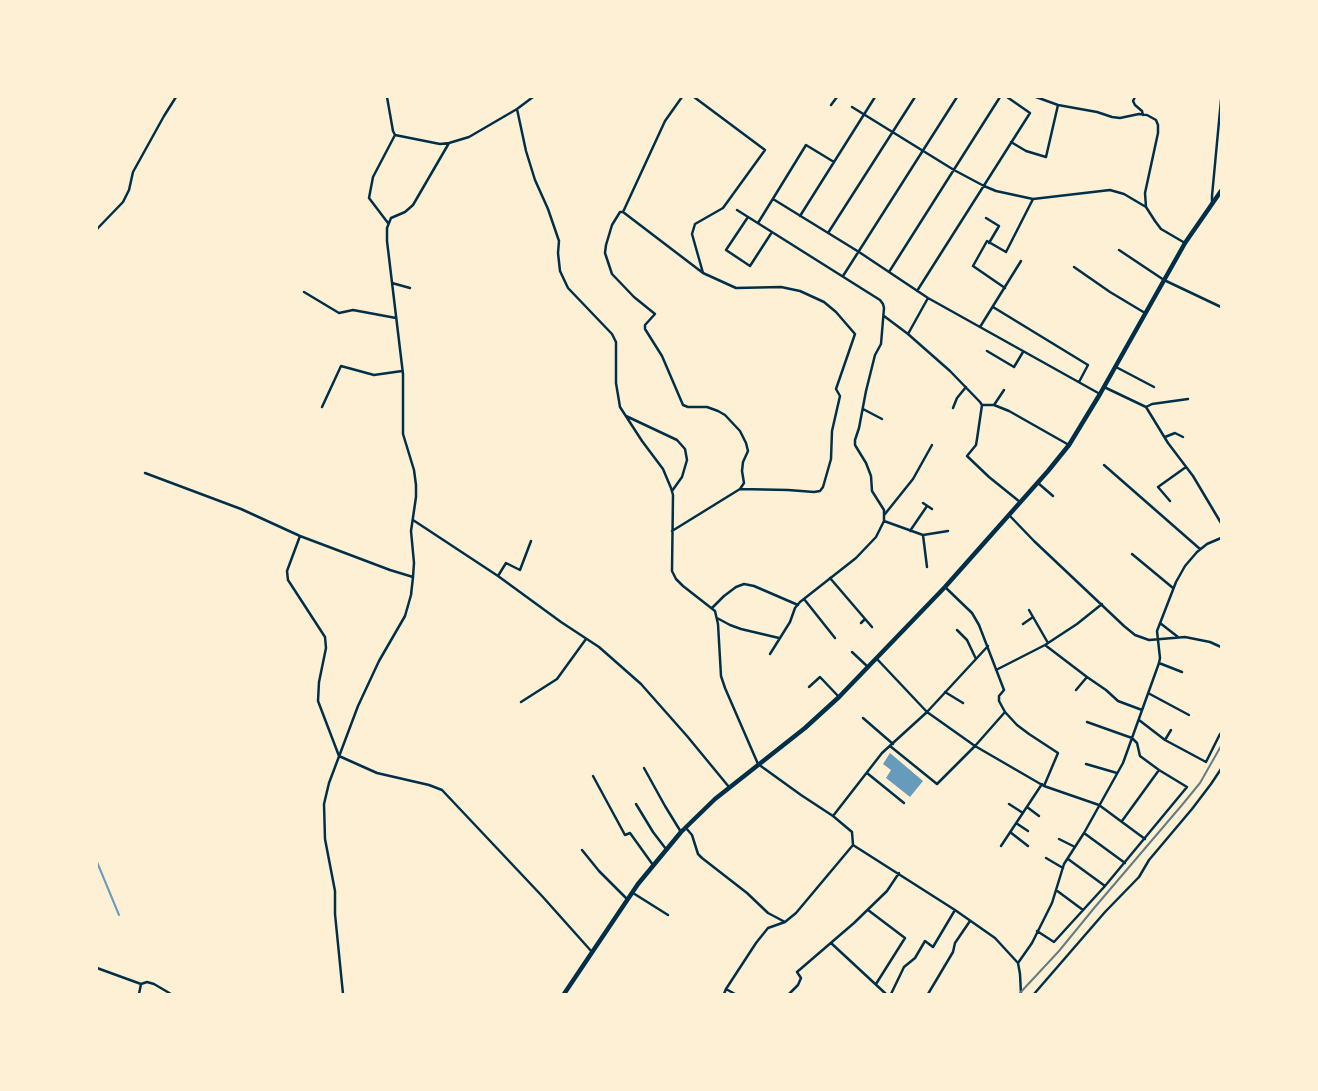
<!DOCTYPE html>
<style>
body{margin:0}
#map{position:relative;width:1318px;height:1091px;overflow:hidden;background:#fdf0d5;font-family:"Nunito Sans",sans-serif}
canvas{display:block}
.frame{position:absolute;inset:0;border:98px solid #fdf0d5;pointer-events:none}
</style>
<div id="map">
<canvas width="1318" height="1091"></canvas>
<div class="frame"></div>
</div>
<script>
const ctx = document.querySelector('canvas').getContext('2d');
ctx.lineJoin = 'round';
function fill(path, color) {
  ctx.fillStyle = color;
  ctx.fill(path, 'evenodd');
}
function shape(rows) {
  const path = new Path2D();
  for (const r of rows) {
    path.moveTo(r[0], r[1]);
    for (let i = 2; i < r.length; i += 2) path.lineTo(r[i], r[i + 1]);
  }
  return path;
}
function stroke(path, color, width, dash) {
  ctx.strokeStyle = color;
  ctx.lineWidth = width;
  ctx.lineCap = dash ? 'butt' : 'round';
  ctx.setLineDash(dash || []);
  ctx.stroke(path);
}
fill(shape([
 [890,753,923,781,910,797,886,778,891,770,883,764]
]), '#669bbc');
stroke(shape([
 [97,862,119,915]
]), '#669bbc', 2);
stroke(shape([
 [387,97,393,131,395,135,440,144,449,143,469,137,517,109],
 [533,97,517,109,526,151,535,180,548,209,559,241,558,253,560,271,568,288,612,334,616,342,616,383,620,407,642,441,663,469,671,488,673,495,672,571,676,579,683,586,715,611,718,624,721,676,725,688,758,764,801,795,833,816,852,832,853,845,796,913,785,922,768,913,747,893,702,858,698,854,692,835,686,828],
 [682,97,665,121,623,212,703,273,736,288,781,287,800,291,824,302,836,312,855,334,836,389,840,396,832,431,831,459,823,487,820,491,814,492,788,490,740,489],
 [694,97,765,150,723,208,695,224,692,234,703,273],
 [1036,97,1058,105,1097,112,1112,117,1120,118,1139,114,1147,115,1156,120,1158,125,1158,133,1145,193,1146,207,1155,221,1161,229,1185,243],
 [1135,97,1133,101,1135,105,1142,111,1143,115],
 [831,105,837,97],
 [852,107,954,170,984,186,996,191,1033,199],
 [1011,142,1026,151,1046,157,1058,105],
 [773,199,859,252,928,298,1100,394],
 [1212,202,1212,196,1221,100],
 [737,210,880,300,883,304,884,308,881,344,875,355,866,391,859,428,855,440,855,445,866,463,871,476,872,491,884,510,884,521,876,537,856,558,800,602,795,608,790,622,770,654],
 [623,212,620,212,612,225,606,245,605,253,612,274,634,297,655,314,645,325,645,329,662,356,683,405,688,407,707,407,718,411,725,415,740,431,746,443,748,451,743,462,742,471,744,483,740,489,672,531],
 [800,216,875,97],
 [748,217,726,250,750,266,772,232],
 [986,218,999,226,989,243],
 [388,223,369,198,373,177,395,135],
 [758,223,806,145,834,162],
 [97,229,123,202,129,190,133,172,164,116,176,97],
 [828,233,915,97],
 [1119,250,1164,280,1221,307],
 [1074,267,1110,292,1145,313],
 [889,272,1000,97],
 [843,276,957,97],
 [392,283,410,288],
 [1005,288,973,266,987,241,1006,252,1033,199,1110,190,1124,194,1146,207],
 [917,291,1030,113,1007,97],
 [304,292,339,313,353,310,396,318],
 [993,307,1088,365,1079,382],
 [884,316,908,334,950,371,980,402,982,405,977,439,976,445,967,456,989,477,1020,502],
 [980,327,1021,261],
 [908,334,928,298],
 [987,351,1014,367,1023,352],
 [1116,367,1154,387],
 [1104,387,1146,407,1168,443,1193,476,1221,523],
 [982,405,994,405,1009,411,1069,445],
 [994,405,1004,390],
 [322,407,341,366,374,375,402,371],
 [1146,407,1152,404,1188,399],
 [953,408,957,398,966,387],
 [863,409,882,419],
 [626,416,677,440,685,449,687,460,682,477,672,491],
 [1165,437,1175,433,1183,437],
 [1104,465,1200,549],
 [145,473,241,509,300,536,390,570,413,577],
 [1038,483,1053,496],
 [1170,501,1158,487,1186,467],
 [923,503,932,509],
 [885,514,913,479,932,445],
 [1009,515,1034,541,1124,626,1135,635,1149,640,1185,637,1210,642,1221,647],
 [413,520,498,576,561,622,599,647,641,684,687,736,729,787],
 [884,521,923,535,927,567],
 [910,531,927,506],
 [923,535,948,531],
 [300,536,287,571,288,580,325,637,326,648,319,682,318,701,339,756,377,773,429,785,442,790,542,896,592,952],
 [1132,554,1173,588],
 [498,576,506,563,520,570,531,541],
 [830,578,872,627],
 [945,587,972,613,979,625,1004,690,999,696,999,701,1005,712,1017,725,1029,734,1058,753,1044,786],
 [804,599,835,638],
 [712,608,724,596,736,587,744,584,754,586,798,605],
 [1029,610,1048,643],
 [717,618,730,625,741,629,779,638],
 [861,623,865,619],
 [1160,623,1178,637],
 [1023,624,1033,617],
 [957,630,967,640,976,659],
 [1045,645,1087,677],
 [852,652,868,667],
 [877,659,927,712,975,746,1044,786,1099,805,1145,839],
 [1159,663,1182,672],
 [996,670,1045,645,1077,624,1102,604],
 [809,687,820,677,839,697],
 [1076,690,1087,677,1106,690,1118,701,1142,710],
 [945,692,963,703],
 [1148,693,1189,715],
 [521,702,557,679,586,639],
 [863,718,893,744],
 [1139,720,1165,740,1206,762,1220,734],
 [1165,740,1171,730],
 [890,746,937,784,975,746,1005,712],
 [1086,764,1117,773],
 [644,768,665,806,681,832],
 [867,773,904,803],
 [593,776,625,835,630,833,653,865],
 [636,804,653,832,666,849],
 [1009,804,1023,813],
 [1027,807,1039,816],
 [833,816,882,753,927,712,988,646],
 [1122,821,1159,770],
 [1016,823,1028,831],
 [1010,832,1028,846],
 [1084,833,1125,863],
 [1059,839,1075,847],
 [853,845,955,910,995,938,1018,963,1020,974,1021,994],
 [1001,846,1042,784],
 [582,850,599,871,627,899],
 [1046,858,1063,868],
 [1068,859,1105,886],
 [1056,890,1083,910],
 [633,893,668,915],
 [868,910,905,938,876,984],
 [1037,931,1054,942,1105,886,1187,787,1159,770,1140,756,1137,743,1132,738,1087,722],
 [831,943,886,994],
 [1018,963,1032,943,1052,903,1064,864,1084,833,1123,763,1159,663,1160,658,1157,631,1176,582,1185,566,1197,552,1207,544,1221,538],
 [97,968,141,984],
 [726,989,735,994],
 [139,994,141,984,147,982,154,984,171,994],
 [343,994,335,914,335,891,325,839,324,804,329,783,358,706,379,661,405,616,411,595,413,577,414,563,411,531,416,497,416,485,414,470,403,434,403,374,387,241,387,228,391,218,405,212,413,205,449,143],
 [724,994,726,989,756,943,768,928,785,922],
 [789,994,798,985,801,978,797,972,854,923,887,891,899,873],
 [891,994,904,967,915,958,925,941,933,947,955,910],
 [928,994,953,952,955,943,970,921],
 [1034,994,1105,912,1139,877,1149,860,1192,809,1211,784,1221,769]
]), '#003049', 2.5);
stroke(shape([
 [564,994,638,884,681,832,715,799,805,728,839,697,945,587,1048,471,1069,445,1100,394,1185,243,1221,191]
]), '#003049', 4.5);
stroke(shape([
 [1019,994,1059,951,1095,907,1182,805,1200,783,1221,746]
]), '#657d81', 2);
</script>
